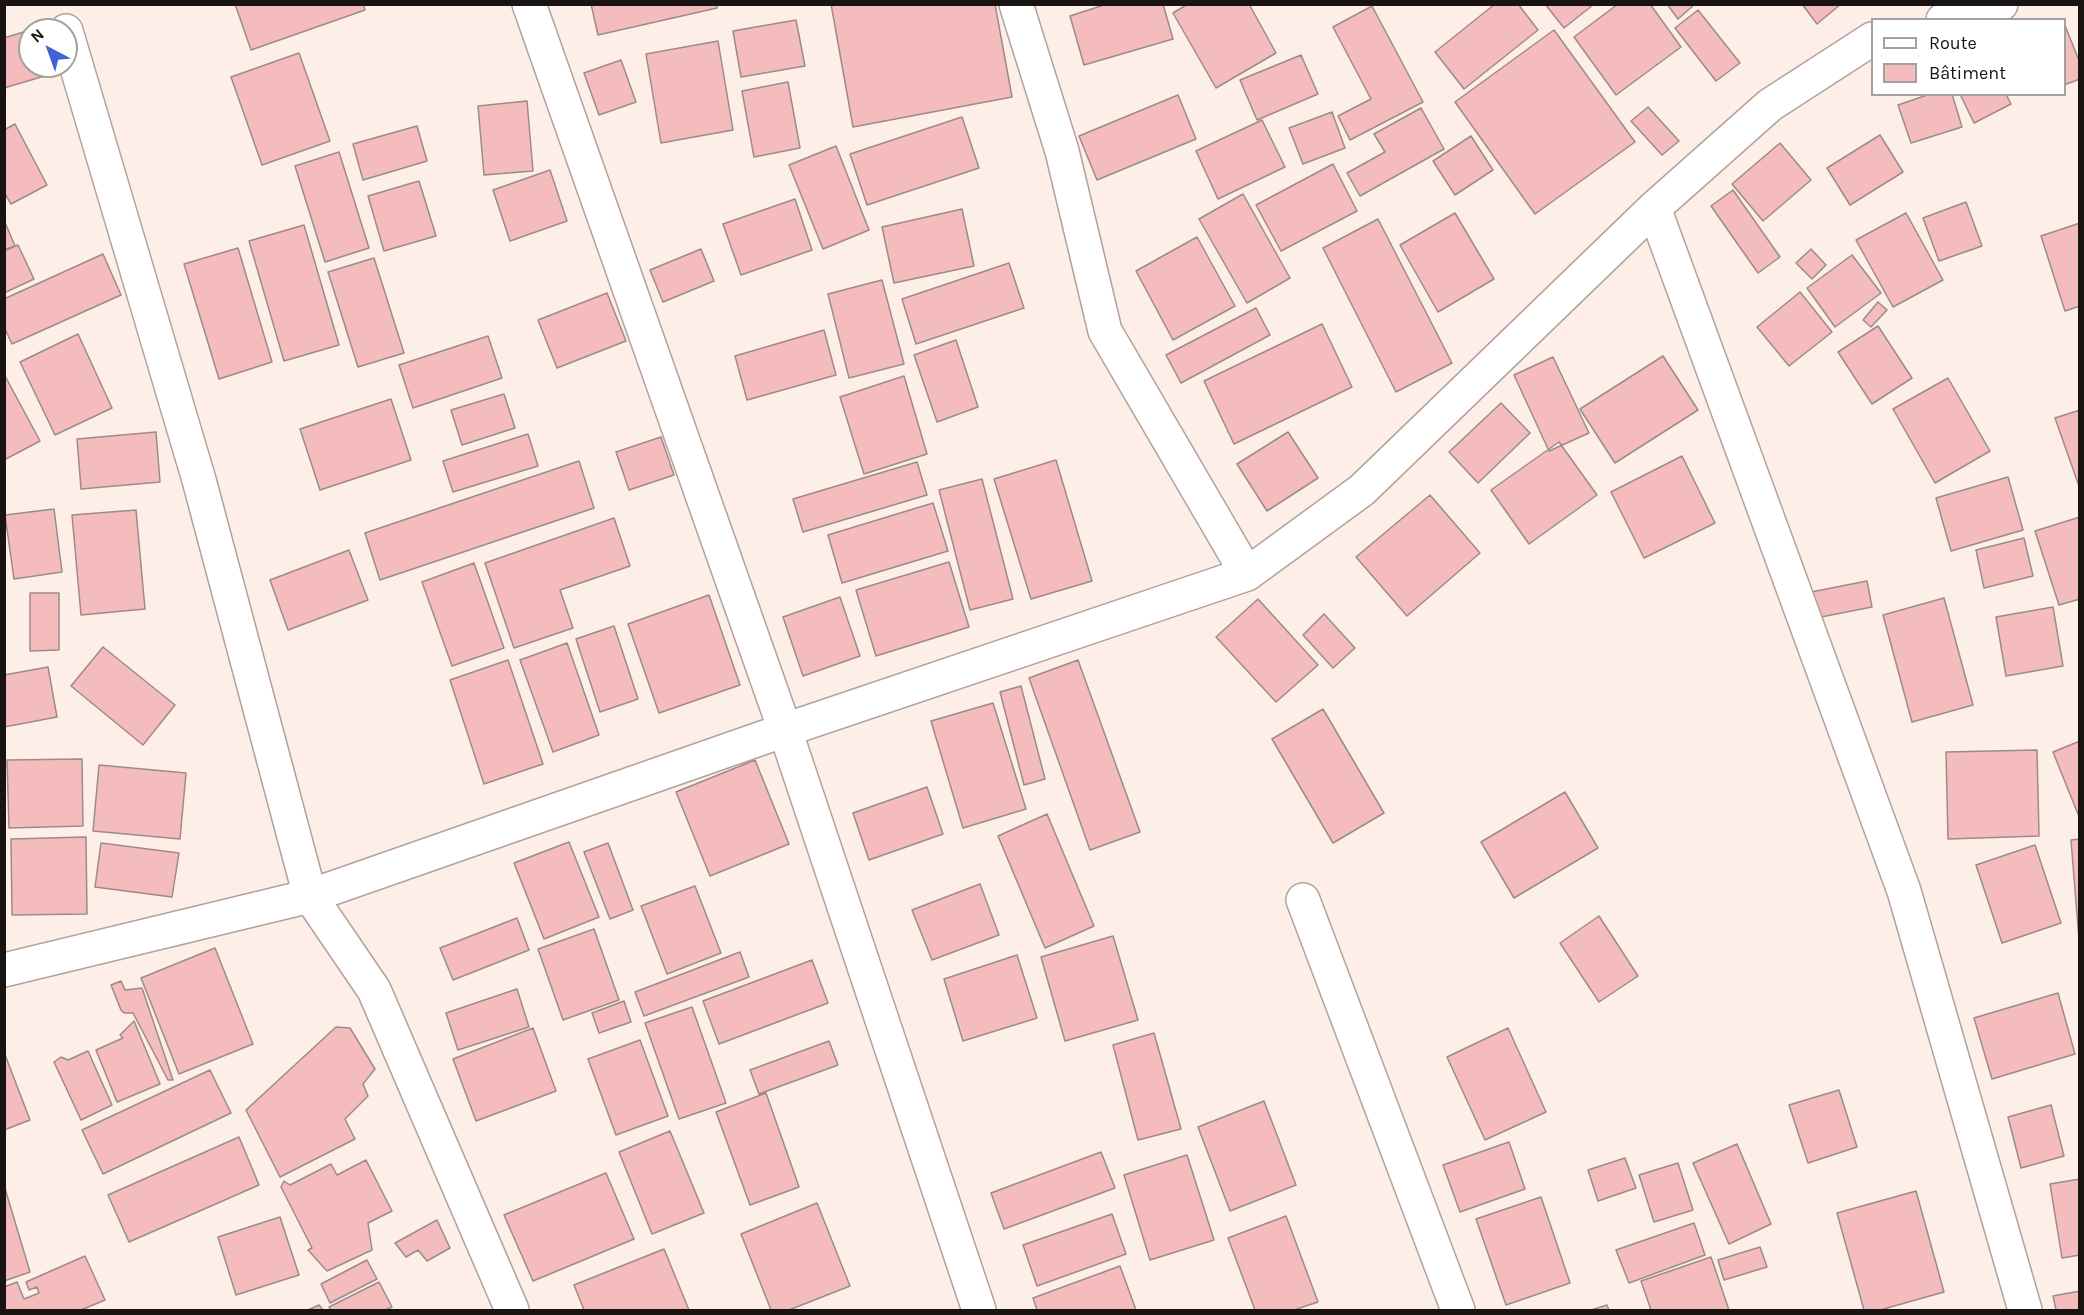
<!DOCTYPE html>
<meta charset="utf-8">
<style>
body{margin:0}
#map{position:relative;width:2084px;height:1315px;overflow:hidden;background:#fdeee8;font-family:Karla,sans-serif}
canvas{display:block}
.frame{position:absolute;inset:0;border:6px solid #191311;pointer-events:none}
.legend{position:absolute;left:1871px;top:18px;width:195px;height:78px;box-sizing:border-box;background:#fff;border:2px solid #a3a1a0;margin:0;padding:8px 10px;list-style:none;font-size:18px;color:#191311}
.legend li{display:flex;align-items:center;gap:12px;height:30px}
.legend b{width:30px;border:2px solid #a3a1a0}
.north{position:absolute;left:18px;top:18px;width:60px;height:60px;box-sizing:border-box;background:#fff;border:2px solid #a3a1a0;border-radius:50%;rotate:319deg;font-size:16px;font-weight:700;line-height:24px;text-align:center;color:#191311}
.north::after{content:'';display:block;margin:auto;width:21px;height:27px;background:#4162d5;clip-path:polygon(50% 0,100% 100%,50% 72%,0 100%)}
</style>
<div id="map">
<canvas width="2084" height="1315"></canvas>
<div class="frame"></div>
<ul class="legend">
<li><b style="height:8px;background:#fff"></b>Route</li>
<li><b style="height:16px;background:#f4bcbd"></b>Bâtiment</li>
</ul>
<div class="north">N</div>
</div>
<script>
const ctx = document.querySelector('canvas').getContext('2d');
ctx.lineJoin = 'round';
function fill(path, color) {
  ctx.fillStyle = color;
  ctx.fill(path, 'evenodd');
}
function shape(rows) {
  const path = new Path2D();
  for (const r of rows) {
    path.moveTo(r[0], r[1]);
    for (let i = 2; i < r.length; i += 2) path.lineTo(r[i], r[i + 1]);
  }
  return path;
}
function stroke(path, color, width, dash) {
  ctx.strokeStyle = color;
  ctx.lineWidth = width;
  ctx.lineCap = dash ? 'butt' : 'round';
  ctx.setLineDash(dash || []);
  ctx.stroke(path);
}
const building = shape([
 [235,4,363,4,365,10,251,50,235,4],
 [591,4,717,4,717,8,598,35,591,4],
 [831,4,995,4,1012,97,853,127,831,4],
 [1107,4,1163,4,1173,39,1084,65,1070,16,1107,4],
 [1188,4,1249,4,1276,53,1216,88,1173,13,1188,4],
 [1495,4,1518,4,1538,30,1464,89,1435,52,1495,4],
 [1545,4,1592,4,1593,5,1564,28,1545,4],
 [1618,4,1650,4,1681,47,1616,95,1574,37,1618,4],
 [1667,4,1695,4,1678,19,1667,4],
 [1802,4,1841,4,1817,24,1802,4],
 [1372,6,1423,102,1350,140,1338,116,1371,99,1333,27,1372,6],
 [1698,10,1740,63,1716,81,1675,28,1698,10],
 [796,20,805,66,741,77,733,31,796,20],
 [2064,23,2080,63,2080,79,2064,85,2064,23],
 [30,30,30,66,56,66,58,72,4,88,4,38,30,30],
 [1554,30,1635,142,1535,214,1455,102,1554,30],
 [718,41,733,130,661,143,646,54,718,41],
 [299,53,330,141,262,165,231,77,299,53],
 [1301,55,1318,94,1257,120,1240,80,1301,55],
 [621,60,636,102,599,115,584,73,621,60],
 [788,82,800,148,754,157,742,91,788,82],
 [1930,94,1952,94,1962,127,1911,143,1898,105,1930,94],
 [1960,94,2006,94,2011,104,1974,123,1960,94],
 [1178,95,1196,139,1097,180,1079,136,1178,95],
 [527,101,533,171,484,175,478,106,527,101],
 [1648,107,1679,141,1662,155,1631,121,1648,107],
 [1421,108,1444,149,1360,196,1347,173,1385,152,1374,134,1421,108],
 [1332,112,1345,148,1303,164,1289,128,1332,112],
 [962,117,979,168,867,205,850,154,962,117],
 [1262,120,1285,167,1218,199,1196,151,1262,120],
 [15,124,47,185,11,204,4,192,4,130,15,124],
 [417,126,427,161,363,180,353,144,417,126],
 [1880,135,1903,172,1850,205,1827,168,1880,135],
 [1471,136,1493,170,1455,195,1433,161,1471,136],
 [1780,143,1811,180,1763,221,1732,184,1780,143],
 [836,146,869,230,823,249,789,165,836,146],
 [339,152,369,248,325,262,295,166,339,152],
 [1333,164,1357,211,1281,251,1256,205,1333,164],
 [550,170,567,221,510,241,493,190,550,170],
 [419,181,436,236,384,251,368,196,419,181],
 [1733,190,1780,257,1758,273,1711,206,1733,190],
 [1243,194,1290,278,1247,303,1199,219,1243,194],
 [795,199,812,250,741,275,723,224,795,199],
 [1966,202,1982,246,1939,261,1923,218,1966,202],
 [962,209,974,266,894,283,882,227,962,209],
 [1455,213,1494,279,1438,312,1400,245,1455,213],
 [1906,213,1943,280,1893,307,1856,240,1906,213],
 [1378,219,1452,363,1396,392,1323,248,1378,219],
 [4,220,15,246,4,250,4,220],
 [2080,223,2080,306,2065,311,2041,236,2080,223],
 [304,225,339,345,284,361,249,241,304,225],
 [1197,237,1235,306,1173,340,1136,271,1197,237],
 [18,245,34,279,4,293,4,251,18,245],
 [238,248,272,362,219,379,184,264,238,248],
 [701,249,714,281,663,302,650,270,701,249],
 [1811,249,1826,265,1812,279,1796,263,1811,249],
 [103,254,121,295,12,344,4,327,4,299,103,254],
 [1852,255,1881,293,1835,327,1807,288,1852,255],
 [374,258,404,353,358,367,328,272,374,258],
 [1009,263,1024,308,916,344,902,299,1009,263],
 [882,280,904,364,849,378,828,294,882,280],
 [1800,292,1832,332,1789,366,1757,327,1800,292],
 [607,293,626,341,557,368,538,320,607,293],
 [1878,302,1887,310,1871,327,1863,320,1878,302],
 [1256,308,1270,335,1181,383,1166,355,1256,308],
 [1322,324,1352,387,1234,444,1204,381,1322,324],
 [1878,326,1912,378,1872,404,1838,352,1878,326],
 [824,330,836,375,747,400,735,356,824,330],
 [78,334,112,408,55,435,20,362,78,334],
 [488,336,502,378,413,408,399,365,488,336],
 [956,340,978,407,937,422,914,355,956,340],
 [1663,356,1698,410,1615,463,1580,409,1663,356],
 [1553,357,1589,433,1549,451,1514,375,1553,357],
 [4,374,40,441,4,460,4,374],
 [904,376,927,454,864,474,840,397,904,376],
 [1948,378,1990,451,1935,483,1893,409,1948,378],
 [504,394,515,428,462,445,451,410,504,394],
 [391,399,411,460,320,490,300,429,391,399],
 [1501,403,1530,433,1478,483,1449,452,1501,403],
 [2080,410,2080,489,2055,418,2080,410],
 [156,432,160,482,81,489,77,439,156,432],
 [1288,432,1318,478,1267,511,1237,464,1288,432],
 [528,434,538,466,453,492,443,461,528,434],
 [661,437,674,475,629,490,616,452,661,437],
 [1559,442,1597,495,1529,544,1491,490,1559,442],
 [1682,456,1715,523,1644,558,1611,492,1682,456],
 [1056,460,1092,581,1031,599,994,479,1056,460],
 [579,461,594,508,380,580,365,533,579,461],
 [917,462,927,495,803,532,793,499,917,462],
 [2008,477,2023,530,1951,551,1936,498,2008,477],
 [982,479,1013,599,970,610,939,490,982,479],
 [1430,495,1480,553,1407,616,1356,557,1430,495],
 [933,503,948,551,842,583,828,535,933,503],
 [54,509,62,572,14,579,5,515,54,509],
 [136,510,145,609,81,615,72,515,136,510],
 [2080,517,2080,599,2059,605,2035,531,2080,517],
 [614,518,630,566,560,590,573,628,514,648,485,563,614,518],
 [2024,538,2033,576,1984,588,1976,550,2024,538],
 [349,550,368,600,288,630,270,580,349,550],
 [949,562,969,627,876,656,856,590,949,562],
 [474,563,504,648,452,666,422,582,474,563],
 [1867,581,1872,607,1816,618,1811,592,1867,581],
 [30,593,59,593,59,650,30,651,30,593],
 [709,595,740,685,659,713,628,624,709,595],
 [840,597,860,656,803,676,783,617,840,597],
 [1944,598,1973,705,1912,722,1883,615,1944,598],
 [1258,599,1318,665,1276,702,1216,637,1258,599],
 [2053,607,2063,666,2006,676,1996,617,2053,607],
 [1324,614,1355,648,1333,668,1303,635,1324,614],
 [614,626,638,699,600,712,576,639,614,626],
 [567,643,599,735,553,752,520,660,567,643],
 [103,647,175,705,143,745,71,686,103,647],
 [508,660,543,764,484,784,450,680,508,660],
 [1078,660,1140,832,1090,850,1029,678,1078,660],
 [48,667,57,717,4,727,4,675,48,667],
 [1021,686,1045,779,1024,785,1000,692,1021,686],
 [993,703,1026,809,963,828,931,721,993,703],
 [1323,709,1384,813,1333,843,1272,739,1323,709],
 [2080,741,2080,819,2053,752,2080,741],
 [2037,750,2039,836,1948,839,1946,752,2037,750],
 [82,759,83,826,9,828,7,760,82,759],
 [755,760,789,844,710,876,676,792,755,760],
 [99,765,186,773,180,839,93,831,99,765],
 [927,787,943,834,869,860,853,813,927,787],
 [1565,792,1598,848,1514,898,1481,842,1565,792],
 [1047,814,1094,926,1045,948,998,836,1047,814],
 [86,837,87,914,12,915,11,839,86,837],
 [2080,839,2080,940,2079,940,2071,840,2080,839],
 [569,842,599,917,544,939,514,863,569,842],
 [101,843,179,853,172,897,95,887,101,843],
 [608,843,633,910,610,919,584,852,608,843],
 [2035,845,2061,923,2002,943,1976,865,2035,845],
 [980,884,999,935,932,960,912,910,980,884],
 [695,886,721,953,667,974,641,906,695,886],
 [1599,916,1638,976,1599,1002,1560,943,1599,916],
 [517,918,529,950,453,980,440,948,517,918],
 [594,929,619,1000,563,1020,538,949,594,929],
 [1113,936,1138,1020,1065,1041,1041,957,1113,936],
 [215,948,253,1044,179,1074,141,978,215,948],
 [740,952,749,977,644,1016,635,992,740,952],
 [1017,955,1037,1018,963,1041,944,979,1017,955],
 [812,960,828,1003,719,1044,703,1001,812,960],
 [121,981,125,990,142,988,173,1080,168,1080,133,1013,124,1013,121,1010,111,985,121,981],
 [517,989,529,1027,458,1050,446,1013,517,989],
 [2058,993,2075,1054,1992,1079,1974,1018,2058,993],
 [624,1001,631,1022,599,1033,592,1013,624,1001],
 [692,1007,726,1103,679,1119,645,1023,692,1007],
 [134,1021,160,1084,117,1102,96,1050,123,1038,120,1035,134,1021],
 [336,1027,350,1028,375,1069,363,1084,368,1096,345,1119,355,1139,280,1177,246,1110,336,1027],
 [533,1028,556,1091,476,1121,453,1059,533,1028],
 [1508,1028,1546,1112,1485,1140,1447,1057,1508,1028],
 [1154,1033,1181,1129,1138,1140,1113,1045,1154,1033],
 [640,1040,668,1116,616,1135,588,1059,640,1040],
 [829,1041,838,1065,759,1094,750,1070,829,1041],
 [88,1051,112,1105,81,1120,54,1062,61,1057,68,1060,88,1051],
 [4,1052,30,1120,4,1130,4,1052],
 [210,1070,231,1113,103,1174,82,1130,210,1070],
 [1839,1090,1857,1147,1808,1163,1789,1105,1839,1090],
 [766,1093,799,1187,750,1205,716,1112,766,1093],
 [1264,1101,1296,1185,1230,1211,1198,1127,1264,1101],
 [2051,1105,2064,1156,2021,1168,2008,1117,2051,1105],
 [670,1131,704,1213,652,1234,619,1152,670,1131],
 [239,1137,259,1185,129,1242,108,1195,239,1137],
 [1509,1142,1525,1189,1460,1212,1443,1165,1509,1142],
 [1737,1144,1771,1224,1729,1244,1693,1163,1737,1144],
 [1101,1152,1115,1188,1004,1229,991,1193,1101,1152],
 [1187,1155,1214,1240,1150,1260,1124,1175,1187,1155],
 [1625,1158,1636,1188,1598,1201,1588,1170,1625,1158],
 [366,1160,392,1211,368,1223,372,1250,327,1271,308,1250,312,1248,281,1187,284,1181,290,1185,331,1164,337,1175,366,1160],
 [1678,1163,1693,1210,1654,1222,1639,1175,1678,1163],
 [606,1173,634,1239,533,1281,504,1215,606,1173],
 [2080,1179,2080,1255,2062,1258,2050,1184,2080,1179],
 [4,1185,30,1272,4,1281,4,1185],
 [1916,1191,1944,1292,1880,1310,1864,1310,1837,1213,1916,1191],
 [1541,1197,1570,1283,1506,1305,1476,1219,1541,1197],
 [817,1203,850,1286,789,1310,771,1310,741,1234,817,1203],
 [1112,1214,1126,1254,1037,1286,1023,1245,1112,1214],
 [1286,1216,1318,1302,1294,1310,1255,1310,1228,1238,1286,1216],
 [280,1217,299,1275,236,1295,218,1237,280,1217],
 [437,1220,450,1248,427,1261,418,1250,406,1257,395,1243,437,1220],
 [1694,1223,1705,1255,1629,1283,1616,1250,1694,1223],
 [1760,1247,1767,1267,1724,1280,1718,1260,1760,1247],
 [664,1249,689,1310,584,1310,574,1285,664,1249],
 [85,1256,105,1300,81,1310,4,1310,4,1287,17,1282,24,1299,39,1293,37,1287,29,1290,26,1282,85,1256],
 [1711,1257,1729,1310,1651,1310,1641,1281,1711,1257],
 [367,1260,377,1279,330,1303,321,1284,367,1260],
 [1120,1266,1136,1310,1037,1310,1033,1298,1120,1266],
 [379,1282,392,1307,385,1310,331,1310,329,1307,379,1282],
 [2080,1291,2080,1310,2056,1310,2053,1296,2080,1291],
 [319,1305,323,1310,308,1310,319,1305],
 [1607,1305,1609,1310,1591,1310,1607,1305]
]);
fill(building, '#f4bcbd');
stroke(building, '#9d8a8a', 1.5);
const minor = shape([
 [1016,4,1062,151,1105,331,1247,574],
 [1943,20,2001,4],
 [66,31,199,480,310,896,374,990,512,1310],
 [1654,208,1904,891,2025,1310],
 [1303,900,1458,1310],
 [4,970,310,896,785,730,1247,574,1362,490,1654,208,1770,105,1872,39]
]);
const tertiary = shape([
 [529,4,785,730,979,1310]
]);
stroke(minor, '#b3a29b', 36);
stroke(tertiary, '#b3a29b', 36);
stroke(minor, '#fff', 33);
stroke(tertiary, '#fff', 33);
</script>
